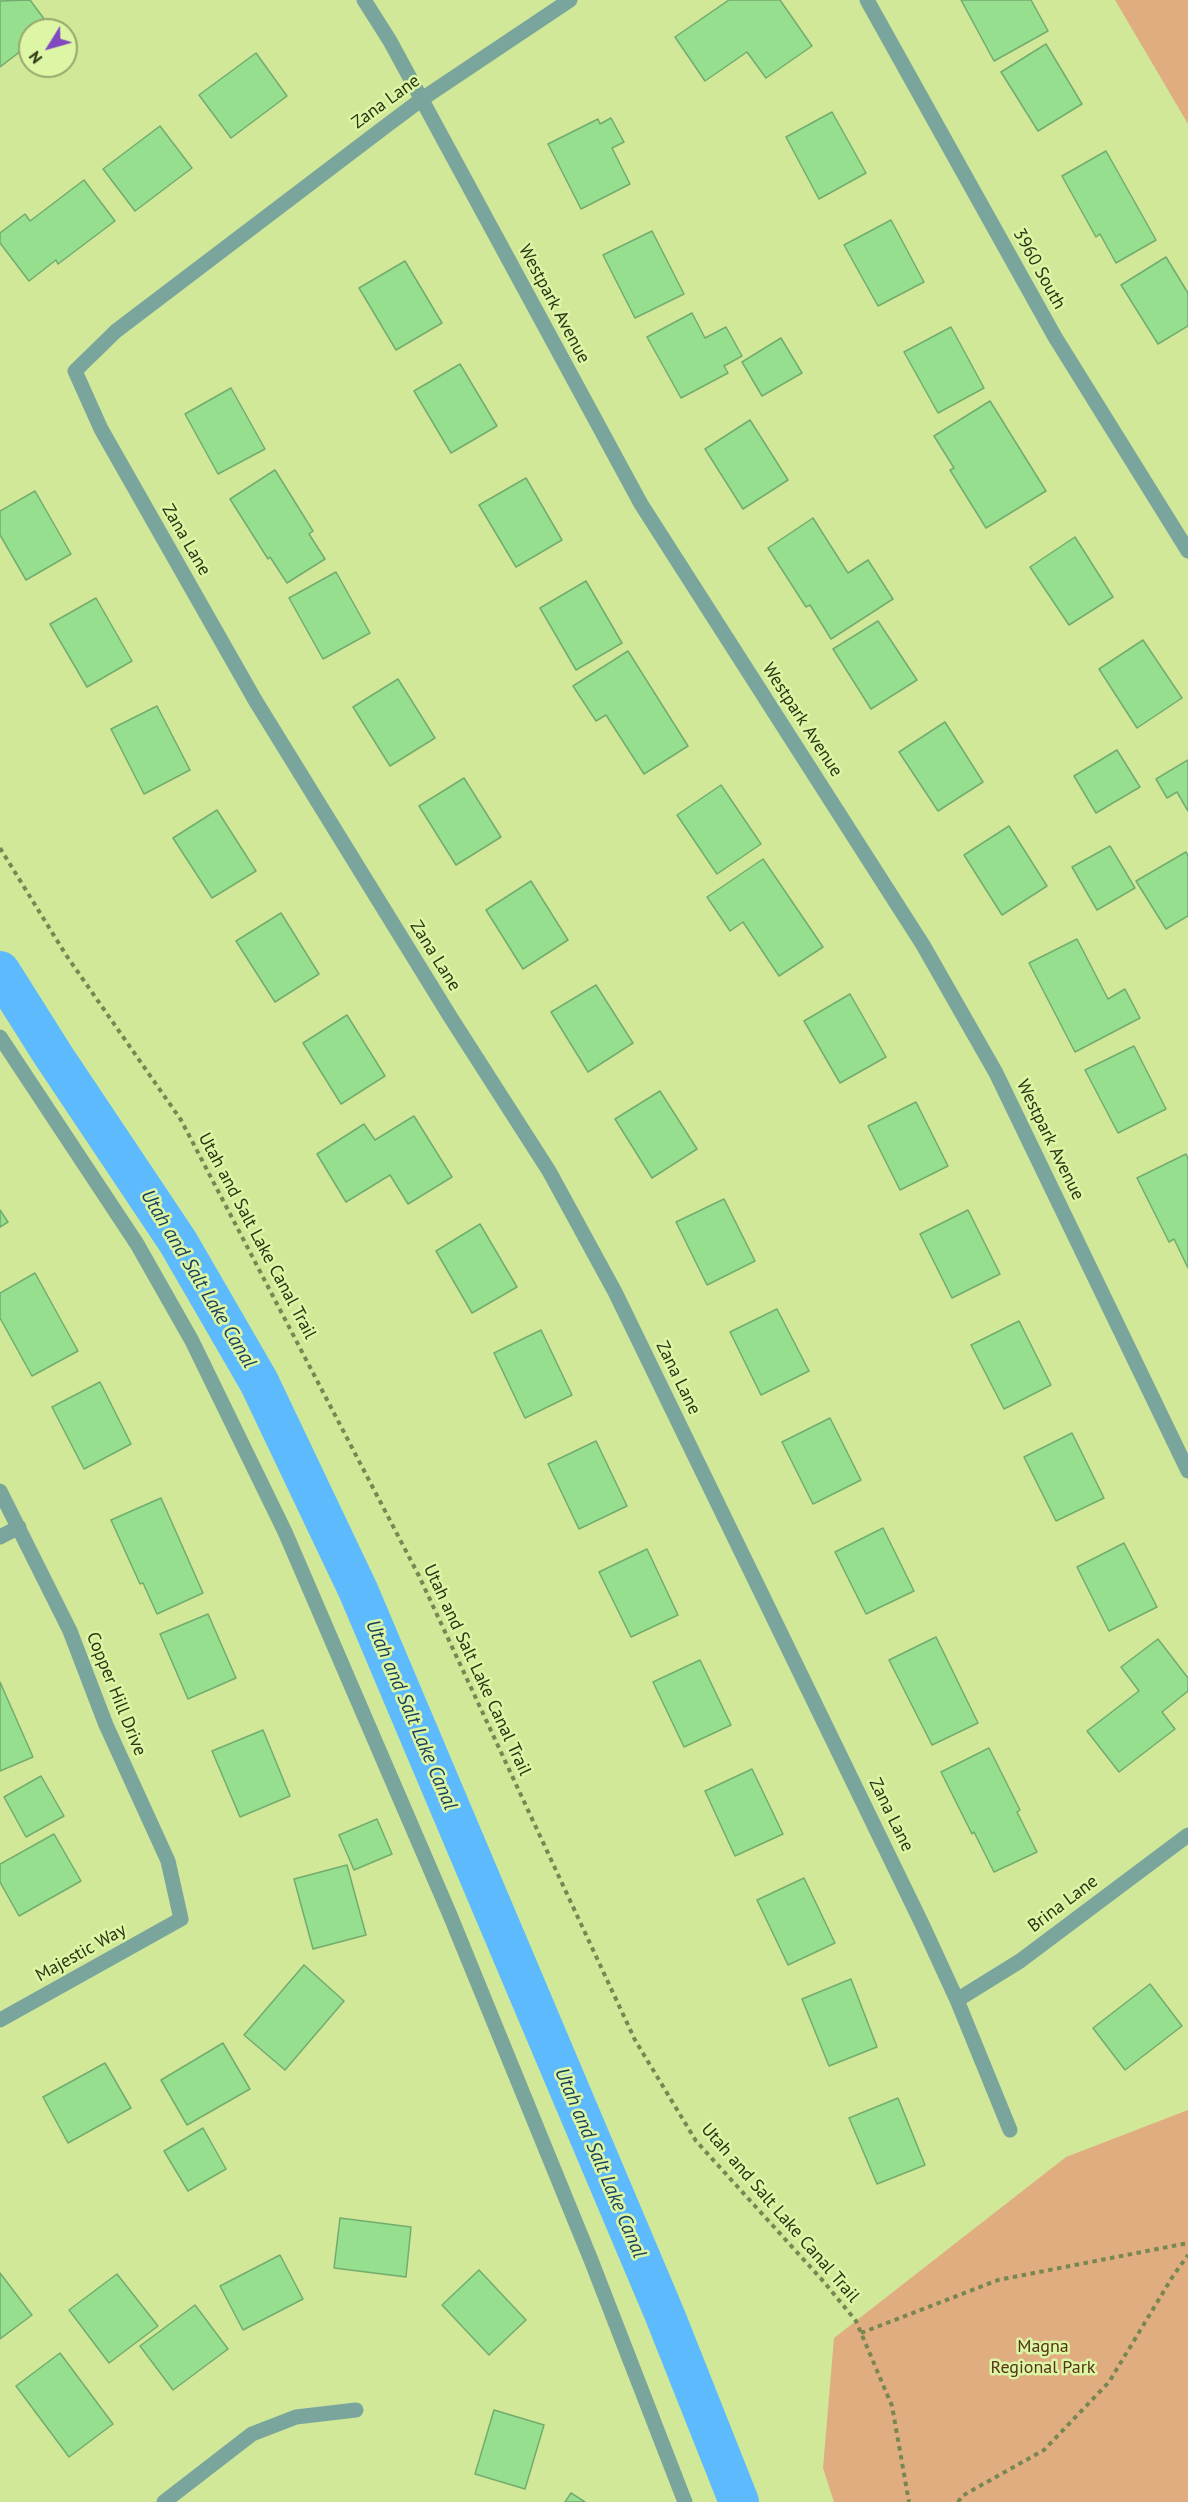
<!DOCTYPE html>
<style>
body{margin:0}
#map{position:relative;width:1188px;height:2502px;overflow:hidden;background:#d0e898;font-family:"PT Sans",sans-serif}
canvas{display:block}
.north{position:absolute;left:18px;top:18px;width:60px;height:60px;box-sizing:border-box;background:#ddf6a5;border:2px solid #96a86b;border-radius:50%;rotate:233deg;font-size:16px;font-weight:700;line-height:24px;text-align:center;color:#2b3414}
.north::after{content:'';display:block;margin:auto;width:21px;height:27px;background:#8149c0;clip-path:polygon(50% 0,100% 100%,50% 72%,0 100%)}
</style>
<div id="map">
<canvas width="1188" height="2502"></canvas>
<div class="north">N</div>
</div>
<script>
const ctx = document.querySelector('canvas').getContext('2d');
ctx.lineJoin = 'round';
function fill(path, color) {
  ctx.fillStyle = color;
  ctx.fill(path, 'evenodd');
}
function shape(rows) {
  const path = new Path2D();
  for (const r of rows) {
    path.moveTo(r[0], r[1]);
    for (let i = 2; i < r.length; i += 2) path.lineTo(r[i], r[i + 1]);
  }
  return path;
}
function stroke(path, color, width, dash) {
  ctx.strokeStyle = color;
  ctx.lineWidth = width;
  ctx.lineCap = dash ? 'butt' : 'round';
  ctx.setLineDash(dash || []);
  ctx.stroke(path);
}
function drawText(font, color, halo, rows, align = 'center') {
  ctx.font = font + ' "PT Sans",sans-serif';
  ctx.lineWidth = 5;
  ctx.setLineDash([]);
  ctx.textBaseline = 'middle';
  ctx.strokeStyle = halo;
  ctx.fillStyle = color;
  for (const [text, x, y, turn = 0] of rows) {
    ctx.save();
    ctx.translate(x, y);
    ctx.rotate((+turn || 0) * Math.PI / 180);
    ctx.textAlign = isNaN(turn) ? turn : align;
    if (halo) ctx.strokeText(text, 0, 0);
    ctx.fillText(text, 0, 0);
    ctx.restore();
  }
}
fill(shape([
 [1115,0,1188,0,1188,124],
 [1188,2110,1188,2502,834,2502,823,2468,834,2338,1066,2157]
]), '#e0ad80');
stroke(shape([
 [0,971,53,1055,178,1242,259,1382,358,1590,664,2313,739,2502]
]), '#5cbafd', 40);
const building = shape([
 [30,0,51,28,30,30,30,44,0,67,0,1,30,0],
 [729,0,780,0,812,46,766,78,747,52,705,81,675,37,729,0],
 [961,0,1031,0,1048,31,994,61,961,0],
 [1046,44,1082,104,1038,131,1001,72,1046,44],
 [256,53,287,96,231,138,199,95,256,53],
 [832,112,866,173,819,199,786,137,832,112],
 [611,118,624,142,612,148,630,184,581,209,548,144,598,119,600,124,611,118],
 [160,126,192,168,135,211,103,169,160,126],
 [1106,151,1156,240,1116,263,1100,234,1096,237,1062,176,1106,151],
 [84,180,115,221,58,264,56,260,29,281,0,243,0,233,25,214,30,221,84,180],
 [891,220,924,282,878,306,844,245,891,220],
 [652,231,684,294,635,318,603,255,652,231],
 [1166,257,1188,293,1188,326,1158,344,1121,285,1166,257],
 [405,261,442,323,396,350,359,288,405,261],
 [692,313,705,338,726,327,742,356,724,366,728,373,681,398,647,337,692,313],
 [951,327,984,388,938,413,904,352,951,327],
 [781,338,802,373,762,396,742,362,781,338],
 [460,364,497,426,451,453,414,391,460,364],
 [231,388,265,449,218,474,185,414,231,388],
 [990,401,1046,491,986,528,950,470,954,468,934,436,990,401],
 [750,420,788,480,743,509,705,449,750,420],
 [275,470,313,531,309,534,325,559,287,583,270,557,268,559,230,499,275,470],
 [526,478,562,540,516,567,479,505,526,478],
 [35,491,71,554,26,580,0,535,0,511,35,491],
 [813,518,848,573,868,560,893,599,831,639,810,605,806,607,768,548,813,518],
 [1075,537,1113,597,1069,625,1030,567,1075,537],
 [336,572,370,633,323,659,289,598,336,572],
 [586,581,622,643,576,670,540,608,586,581],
 [96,598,132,661,87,687,50,624,96,598],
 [878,621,917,680,871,709,833,649,878,621],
 [1143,640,1182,698,1137,728,1099,669,1143,640],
 [628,651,688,746,644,774,606,715,596,721,573,686,628,651],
 [398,679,435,738,390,766,353,707,398,679],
 [157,706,190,770,144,794,111,729,157,706],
 [945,722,983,782,938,811,899,752,945,722],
 [1117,750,1140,787,1096,813,1074,776,1117,750],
 [1188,760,1188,811,1177,792,1167,798,1156,779,1188,760],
 [464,778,501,837,456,865,419,806,464,778],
 [721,785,761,844,717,874,677,815,721,785],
 [217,810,256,871,212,898,173,838,217,810],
 [1009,826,1047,886,1002,915,964,855,1009,826],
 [1110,846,1135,888,1097,910,1072,867,1110,846],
 [1186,852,1188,856,1188,916,1166,929,1136,881,1186,852],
 [763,859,823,947,779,976,743,922,730,931,707,897,763,859],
 [531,881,568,940,523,969,486,910,531,881],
 [281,913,319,974,275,1002,236,941,281,913],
 [1077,939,1108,999,1125,989,1140,1018,1075,1052,1029,963,1077,939],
 [596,985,633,1043,588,1072,551,1012,596,985],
 [850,994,886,1057,840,1083,804,1021,850,994],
 [347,1015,385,1076,341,1104,303,1043,347,1015],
 [1134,1046,1166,1109,1118,1133,1085,1070,1134,1046],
 [660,1091,697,1149,652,1178,615,1119,660,1091],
 [916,1102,948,1166,900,1190,868,1126,916,1102],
 [414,1116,452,1177,408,1204,390,1175,346,1202,317,1154,364,1124,375,1140,414,1116],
 [1186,1154,1188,1159,1188,1268,1174,1239,1169,1242,1137,1178,1186,1154],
 [724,1199,755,1261,707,1285,676,1222,724,1199],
 [0,1210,8,1222,0,1227,0,1210],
 [968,1210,1000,1274,952,1298,920,1234,968,1210],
 [480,1224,517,1287,472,1313,436,1251,480,1224],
 [35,1273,78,1351,32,1376,0,1318,0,1293,35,1273],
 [777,1309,809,1371,761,1395,730,1332,777,1309],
 [1019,1321,1051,1385,1004,1409,971,1345,1019,1321],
 [541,1330,572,1395,525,1418,494,1353,541,1330],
 [100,1382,131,1444,84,1469,52,1407,100,1382],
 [830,1418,861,1480,813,1504,782,1442,830,1418],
 [1072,1433,1104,1498,1056,1521,1024,1457,1072,1433],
 [596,1441,627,1506,579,1529,548,1464,596,1441],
 [161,1498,203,1593,157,1614,143,1583,140,1584,111,1520,161,1498],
 [883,1528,914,1591,866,1614,835,1552,883,1528],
 [1124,1543,1157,1607,1109,1631,1077,1567,1124,1543],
 [647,1549,678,1615,631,1637,599,1572,647,1549],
 [208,1614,236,1678,188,1699,160,1634,208,1614],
 [936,1637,978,1723,932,1745,889,1660,936,1637],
 [1158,1639,1188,1678,1188,1691,1162,1712,1175,1729,1119,1772,1087,1731,1139,1691,1121,1667,1158,1639],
 [700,1660,731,1725,684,1747,653,1682,700,1660],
 [0,1682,33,1757,0,1771,0,1682],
 [263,1730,290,1796,240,1817,212,1751,263,1730],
 [989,1748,1020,1810,1017,1812,1037,1852,994,1872,974,1832,972,1834,941,1772,989,1748],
 [752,1769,783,1834,735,1856,705,1791,752,1769],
 [41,1776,64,1816,26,1837,4,1797,41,1776],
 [377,1819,392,1854,354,1870,339,1835,377,1819],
 [54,1834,81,1881,19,1916,0,1882,0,1864,54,1834],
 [347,1865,366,1935,313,1949,294,1879,347,1865],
 [804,1878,835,1943,788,1965,757,1900,804,1878],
 [304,1965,344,2001,285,2070,244,2035,304,1965],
 [851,1979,877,2047,829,2066,802,1999,851,1979],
 [1150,1984,1182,2026,1125,2070,1093,2028,1150,1984],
 [223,2043,250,2089,187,2125,161,2080,223,2043],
 [105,2063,131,2108,68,2143,43,2097,105,2063],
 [898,2098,925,2165,877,2184,849,2118,898,2098],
 [203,2128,226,2169,188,2191,164,2151,203,2128],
 [340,2218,411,2227,406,2277,334,2268,340,2218],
 [280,2255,303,2299,243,2330,220,2286,280,2255],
 [479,2270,526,2320,489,2355,442,2305,479,2270],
 [0,2273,32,2315,0,2339,0,2273],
 [117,2274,158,2326,109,2363,69,2310,117,2274],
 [195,2305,228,2349,173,2390,140,2346,195,2305],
 [60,2353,113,2424,69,2457,16,2386,60,2353],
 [494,2410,544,2425,525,2489,475,2474,494,2410],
 [571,2493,585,2502,565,2502,571,2493]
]);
fill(building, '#95df8e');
stroke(building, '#73ac6e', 1.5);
stroke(shape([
 [0,848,66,955,181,1120,419,1576,635,2040,696,2141,824,2282,856,2321,892,2406,909,2502],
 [861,2333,998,2280,1188,2243],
 [958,2502,962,2496,1044,2450,1109,2382,1173,2276,1188,2255]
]), '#778751', 4, [4.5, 4.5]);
stroke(shape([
 [364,0,390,41,641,504,923,945,996,1073,1188,1471],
 [570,0,422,99,382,129,116,331,75,371,101,429,255,700,451,1018,549,1171,615,1292,922,1924,957,2000,1010,2130],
 [867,0,1055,337,1188,551],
 [0,1037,137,1244,192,1341,285,1532,450,1915,591,2260,685,2502],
 [0,1491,70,1631,106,1725,168,1861,181,1919,0,2020],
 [0,1537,19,1527],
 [957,2000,1020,1961,1188,1835],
 [164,2502,252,2434,296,2417,356,2410]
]), '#7aa59d', 15);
drawText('18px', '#2b3414', '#ddf6a5', [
 ["Zana Lane",386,102,-36],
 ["3960 South",1039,269,61],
 ["Westpark Avenue",554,304,62],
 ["Zana Lane",186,540,60],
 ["Westpark Avenue",802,720,57],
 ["Zana Lane",435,956,58],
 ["Westpark Avenue",1050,1140,64],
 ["Utah and Salt Lake Canal Trail",257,1236,62],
 ["Zana Lane",678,1378,64],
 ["Utah and Salt Lake Canal Trail",477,1670,65],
 ["Copper Hill Drive",116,1694,68],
 ["Zana Lane",891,1815,64],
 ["Brina Lane",1063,1904,-37],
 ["Majestic Way",81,1953,-29],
 ["Utah and Salt Lake Canal Trail",780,2213,49]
]);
drawText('18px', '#553415', '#ddf6a5', [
 ["Magna",1043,2347],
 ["Regional Park",1043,2368]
]);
drawText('italic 20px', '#183f5b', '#ddf6a5', [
 ["Utah and Salt Lake Canal",198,1279,59],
 ["Utah and Salt Lake Canal",411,1715,67],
 ["Utah and Salt Lake Canal",600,2163,67]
]);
</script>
